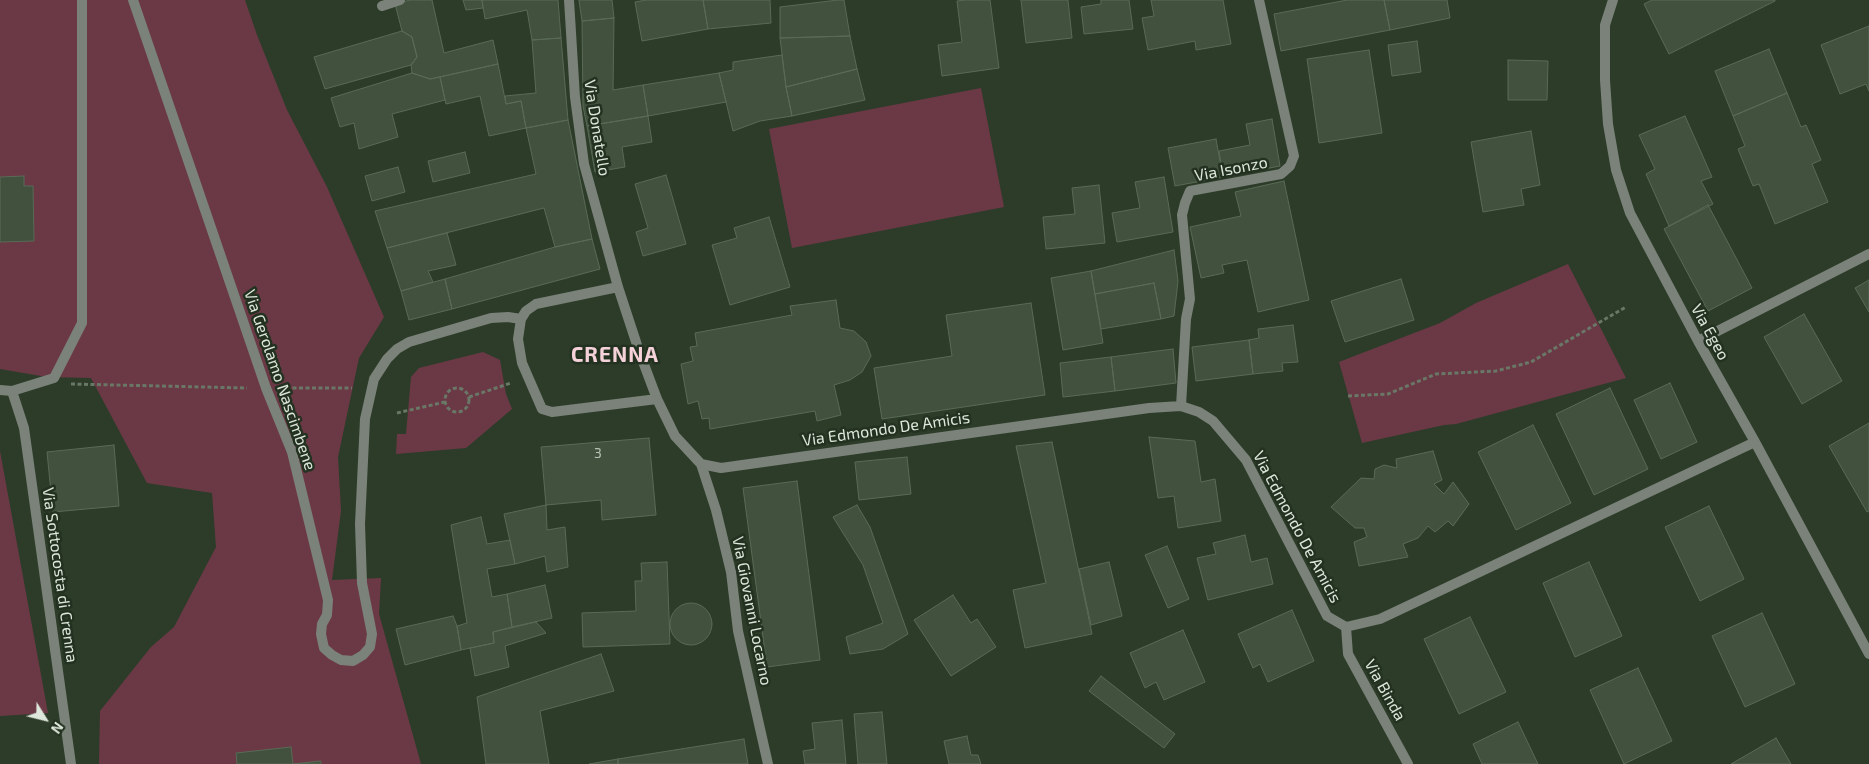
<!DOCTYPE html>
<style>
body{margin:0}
#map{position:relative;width:1869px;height:764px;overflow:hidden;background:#2d3c29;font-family:"Exo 2",sans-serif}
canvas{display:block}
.north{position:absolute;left:20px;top:694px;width:50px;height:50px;-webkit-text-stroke:4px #233220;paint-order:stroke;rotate:126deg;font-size:14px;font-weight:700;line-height:20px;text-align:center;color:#dee7db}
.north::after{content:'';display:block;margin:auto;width:18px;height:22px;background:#dee7db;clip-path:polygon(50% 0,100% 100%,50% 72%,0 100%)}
</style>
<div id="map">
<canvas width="1869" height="764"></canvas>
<div class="north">N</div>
</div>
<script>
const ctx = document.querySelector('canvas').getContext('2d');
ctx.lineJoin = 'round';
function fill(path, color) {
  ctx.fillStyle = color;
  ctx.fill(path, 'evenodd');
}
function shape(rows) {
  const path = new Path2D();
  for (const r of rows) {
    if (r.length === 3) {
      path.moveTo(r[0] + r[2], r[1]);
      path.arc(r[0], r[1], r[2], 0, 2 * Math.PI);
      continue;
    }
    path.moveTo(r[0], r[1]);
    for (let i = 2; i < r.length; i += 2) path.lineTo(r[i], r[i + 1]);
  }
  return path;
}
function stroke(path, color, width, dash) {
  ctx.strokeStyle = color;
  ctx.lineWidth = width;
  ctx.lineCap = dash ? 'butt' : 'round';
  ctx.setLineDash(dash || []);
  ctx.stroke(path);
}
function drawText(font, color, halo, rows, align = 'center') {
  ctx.font = font + ' "Exo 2",sans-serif';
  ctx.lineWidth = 5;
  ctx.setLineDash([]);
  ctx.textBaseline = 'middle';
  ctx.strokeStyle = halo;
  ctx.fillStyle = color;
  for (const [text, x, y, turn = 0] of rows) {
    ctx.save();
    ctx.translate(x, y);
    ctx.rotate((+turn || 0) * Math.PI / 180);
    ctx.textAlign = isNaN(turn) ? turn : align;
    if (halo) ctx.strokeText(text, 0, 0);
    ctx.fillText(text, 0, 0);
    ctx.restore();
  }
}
fill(shape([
 [0,0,245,0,257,35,287,110,327,187,384,317,359,358,338,457,341,511,332,580,381,578,379,614,421,764,99,764,100,711,151,647,174,627,216,547,212,493,147,483,91,378,47,377,0,369],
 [981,88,1004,207,792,248,769,129],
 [1568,264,1626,378,1456,424,1444,425,1362,443,1339,362,1440,323,1476,303],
 [483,352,500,360,506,394,512,409,466,448,396,454,397,434,406,434,411,377,419,368],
 [0,451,48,713,0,716]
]), '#6b3946');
const building = shape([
 [410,0,432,0,444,53,493,40,498,64,430,79,412,73,411,65,417,57,412,37,402,31,395,4,410,0],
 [463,0,482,0,483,8,466,10,463,0],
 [482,0,558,0,561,38,532,40,527,10,485,19,482,0],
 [579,0,612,0,614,18,582,21,579,0],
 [646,0,703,0,708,29,642,41,635,2,646,0],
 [703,0,770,0,771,23,708,29,703,0],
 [838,0,844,0,850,36,780,38,780,7,838,0],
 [965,0,990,0,999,68,942,76,938,45,962,42,957,1,965,0],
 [1021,0,1068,0,1072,38,1026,43,1021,0],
 [1101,0,1129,0,1133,29,1084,34,1081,7,1101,4,1101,0],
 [1151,0,1223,0,1231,44,1196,50,1195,41,1148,50,1142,18,1154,16,1151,0],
 [1347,0,1384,0,1390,30,1281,51,1274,14,1347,0],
 [1384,0,1447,0,1450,18,1390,30,1384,0],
 [1652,0,1775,0,1775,1,1669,54,1644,4,1652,0],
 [614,18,613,90,643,85,648,116,587,126,583,106,582,21,614,18],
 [1869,26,1869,91,1866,84,1840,94,1821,45,1869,26],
 [402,31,412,37,417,57,411,65,325,89,314,57,402,31],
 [850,36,857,69,786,87,780,38,850,36],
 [561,38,568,120,526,128,521,101,506,104,505,96,536,93,532,40,561,38],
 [1417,41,1421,72,1392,76,1388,45,1417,41],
 [1769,49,1787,93,1733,116,1715,71,1769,49],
 [1369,50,1382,133,1319,143,1307,59,1369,50],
 [782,55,786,87,792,116,760,121,733,131,719,73,733,70,733,62,782,55],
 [1508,60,1548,61,1547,100,1508,100,1508,60],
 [498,64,506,104,521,101,526,128,489,136,480,96,446,104,440,77,498,64],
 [857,69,865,100,792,116,786,87,857,69],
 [412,73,430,79,440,77,445,100,392,114,398,137,359,149,354,123,340,127,331,98,412,73],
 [719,73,726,102,648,116,643,85,719,73],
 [1787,93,1801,127,1806,125,1821,160,1812,164,1828,202,1775,224,1759,184,1753,186,1738,149,1745,146,1733,116,1787,93],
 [648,116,652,142,622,147,625,167,595,172,587,126,648,116],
 [1685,116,1712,177,1701,181,1713,204,1669,226,1646,174,1655,169,1639,135,1685,116],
 [1272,119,1280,166,1223,177,1219,151,1250,145,1246,124,1272,119],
 [568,120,592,239,555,247,544,208,387,248,375,211,536,174,526,128,568,120],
 [1531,131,1540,185,1521,189,1524,205,1483,212,1471,142,1531,131],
 [1216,139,1223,177,1175,186,1168,148,1216,139],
 [465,152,470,173,433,182,428,161,465,152],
 [398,167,405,192,372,201,365,176,398,167],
 [666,175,686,244,643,256,636,232,648,228,635,184,666,175],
 [24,176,24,186,33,186,34,241,0,242,0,177,24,176],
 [1164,177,1173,232,1117,242,1112,213,1140,208,1135,182,1164,177],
 [1284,181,1309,300,1258,312,1247,260,1222,265,1224,273,1201,278,1190,227,1241,216,1235,192,1284,181],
 [1099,185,1105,243,1046,249,1043,217,1075,214,1072,188,1099,185],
 [1708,205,1752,288,1708,311,1664,229,1708,205],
 [769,217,790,287,730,305,712,245,737,238,734,228,769,217],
 [447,233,456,265,428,271,433,282,401,291,387,248,447,233],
 [592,239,600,269,452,309,445,279,555,247,592,239],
 [1174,250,1178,281,1174,316,1161,319,1154,283,1095,294,1091,271,1174,250],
 [1091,271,1103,343,1063,350,1051,278,1091,271],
 [445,279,452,309,409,320,401,291,445,279],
 [1401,279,1414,320,1345,342,1331,301,1401,279],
 [1869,280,1869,312,1855,288,1869,280],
 [1154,283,1161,319,1101,329,1095,294,1154,283],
 [836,300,840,328,854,331,866,342,871,356,862,372,850,380,834,385,841,415,817,421,815,411,710,429,709,418,702,419,698,401,688,404,681,364,693,361,690,347,697,346,695,333,792,315,790,306,836,300],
 [1031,303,1045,395,882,419,874,368,952,356,946,315,1031,303],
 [1804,314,1842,381,1802,404,1764,337,1804,314],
 [1293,325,1298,362,1282,363,1283,371,1253,374,1249,340,1259,338,1258,329,1293,325],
 [1249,340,1253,374,1196,381,1192,347,1249,340],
 [1173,349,1176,383,1115,391,1111,357,1173,349],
 [1111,357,1115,391,1063,397,1060,363,1111,357],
 [1670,383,1697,442,1661,459,1634,400,1670,383],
 [1610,388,1648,469,1594,495,1556,414,1610,388],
 [1869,423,1869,511,1867,512,1829,446,1869,423],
 [1533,425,1571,503,1516,530,1478,452,1533,425],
 [1149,437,1195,441,1201,482,1215,479,1221,521,1178,528,1174,496,1158,498,1149,437],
 [649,438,656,515,602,520,601,500,546,505,541,447,649,438],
 [1052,442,1092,634,1025,648,1013,590,1046,583,1016,446,1052,442],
 [114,445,119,506,53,512,47,452,114,445],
 [1433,451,1442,480,1434,484,1444,494,1453,482,1469,504,1453,526,1448,521,1435,532,1428,526,1418,538,1403,544,1408,557,1359,566,1354,542,1367,537,1364,528,1355,528,1331,507,1361,478,1374,479,1375,469,1384,465,1397,468,1396,459,1433,451],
 [907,457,911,494,859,500,855,462,907,457],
 [797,481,820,660,767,667,743,488,797,481],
 [546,505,547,530,565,527,568,567,547,572,545,556,515,564,504,514,546,505],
 [857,505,870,527,908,634,883,649,850,654,846,637,883,623,863,565,833,517,857,505],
 [1709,506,1744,579,1700,601,1665,527,1709,506],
 [481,517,487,544,510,540,515,564,487,569,492,597,507,594,512,627,493,632,494,643,461,650,457,626,467,623,451,525,481,517],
 [1245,535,1251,562,1267,558,1273,584,1208,600,1197,558,1216,554,1213,543,1245,535],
 [1167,546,1189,599,1168,608,1145,555,1167,546],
 [667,562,670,644,583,647,582,613,636,611,635,581,642,581,641,563,667,562],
 [1109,562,1122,616,1091,625,1079,569,1109,562],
 [1589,562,1622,636,1575,657,1543,583,1589,562],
 [545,585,552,618,512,627,507,594,545,585],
 [953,595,971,623,977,619,996,647,951,676,914,620,953,595],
 [691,624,21],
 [1292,610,1314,661,1268,682,1260,664,1253,668,1238,634,1292,610],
 [1762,613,1795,684,1745,707,1712,636,1762,613],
 [453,616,457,626,461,650,405,665,396,629,453,616],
 [1470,617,1506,692,1459,714,1424,639,1470,617],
 [536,622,546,633,505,646,509,667,475,676,470,648,494,643,493,632,536,622],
 [1183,630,1205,682,1164,700,1156,682,1145,688,1130,653,1183,630],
 [601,654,614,691,540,711,549,764,486,764,477,697,601,654],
 [1638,668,1672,741,1624,764,1590,690,1638,668],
 [1101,676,1175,734,1164,748,1089,691,1101,676],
 [882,712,887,764,858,764,854,714,882,712],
 [842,720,846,764,805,764,803,751,815,749,812,723,842,720],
 [1518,722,1538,764,1482,764,1473,744,1518,722],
 [967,736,971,755,978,755,981,764,949,764,944,741,967,736],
 [1776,738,1791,764,1731,764,1776,738],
 [744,739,748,764,618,764,618,759,744,739],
 [291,747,293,764,321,761,321,764,237,764,236,753,291,747],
 [618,759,618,764,589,764,618,759]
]);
fill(building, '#41513e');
stroke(building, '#596a56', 1);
stroke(shape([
 [71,384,247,388],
 [286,388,352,388],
 [457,400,12],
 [1348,396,1388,394,1436,374,1496,371,1531,362,1626,307],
 [469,397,511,383],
 [397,413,445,402]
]), '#6a7766', 3, [4, 2.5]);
stroke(shape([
 [133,0,266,388,292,452,328,600,327,615,322,624,321,634,324,648,332,655,341,660,353,661,363,655,370,647,372,634,362,583,360,524,365,419,374,379,387,359,397,349,409,342,491,318,508,317,521,319],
 [569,0,575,97,584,164,618,287,639,351,657,399,675,436,701,464,716,510,731,572,738,631,768,764],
 [1613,0,1605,25,1605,80,1608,124,1616,170,1630,213,1698,341,1755,442,1869,654],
 [382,6,400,0],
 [618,287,536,304,526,311,521,319,518,339,522,363,542,409,552,412,657,399],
 [1698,341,1869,254],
 [0,390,12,391,54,378,82,323,82,0],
 [12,391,24,428,71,764],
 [1181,406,1186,319,1190,299,1182,215,1185,203,1190,191,1281,174,1290,166,1294,156,1259,0],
 [701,464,721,468,1149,408,1181,406,1199,412,1213,421,1246,460,1327,616,1346,627,1380,619,1755,442],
 [1346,627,1348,654,1408,764]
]), '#7a8279', 10);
drawText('14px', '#b7c2b4', null, [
 ["3",598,453]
]);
drawText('16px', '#dee7db', '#233220', [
 ["Via Donatello",597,128,81],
 ["Via Isonzo",1231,169,-11],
 ["Via Egeo",1710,332,61],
 ["Via Gerolamo Nascimbene",280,380,71],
 ["Via Edmondo De Amicis",886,429,-8],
 ["Via Edmondo De Amicis",1297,527,62],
 ["Via Sottocosta di Crenna",60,575,82],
 ["Via Giovanni Locarno",752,611,79],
 ["Via Binda",1385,690,61]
]);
ctx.letterSpacing = '1px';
drawText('bold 21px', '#f5d2d9', '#233220', [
 ["CRENNA",615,355]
]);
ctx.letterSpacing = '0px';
</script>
